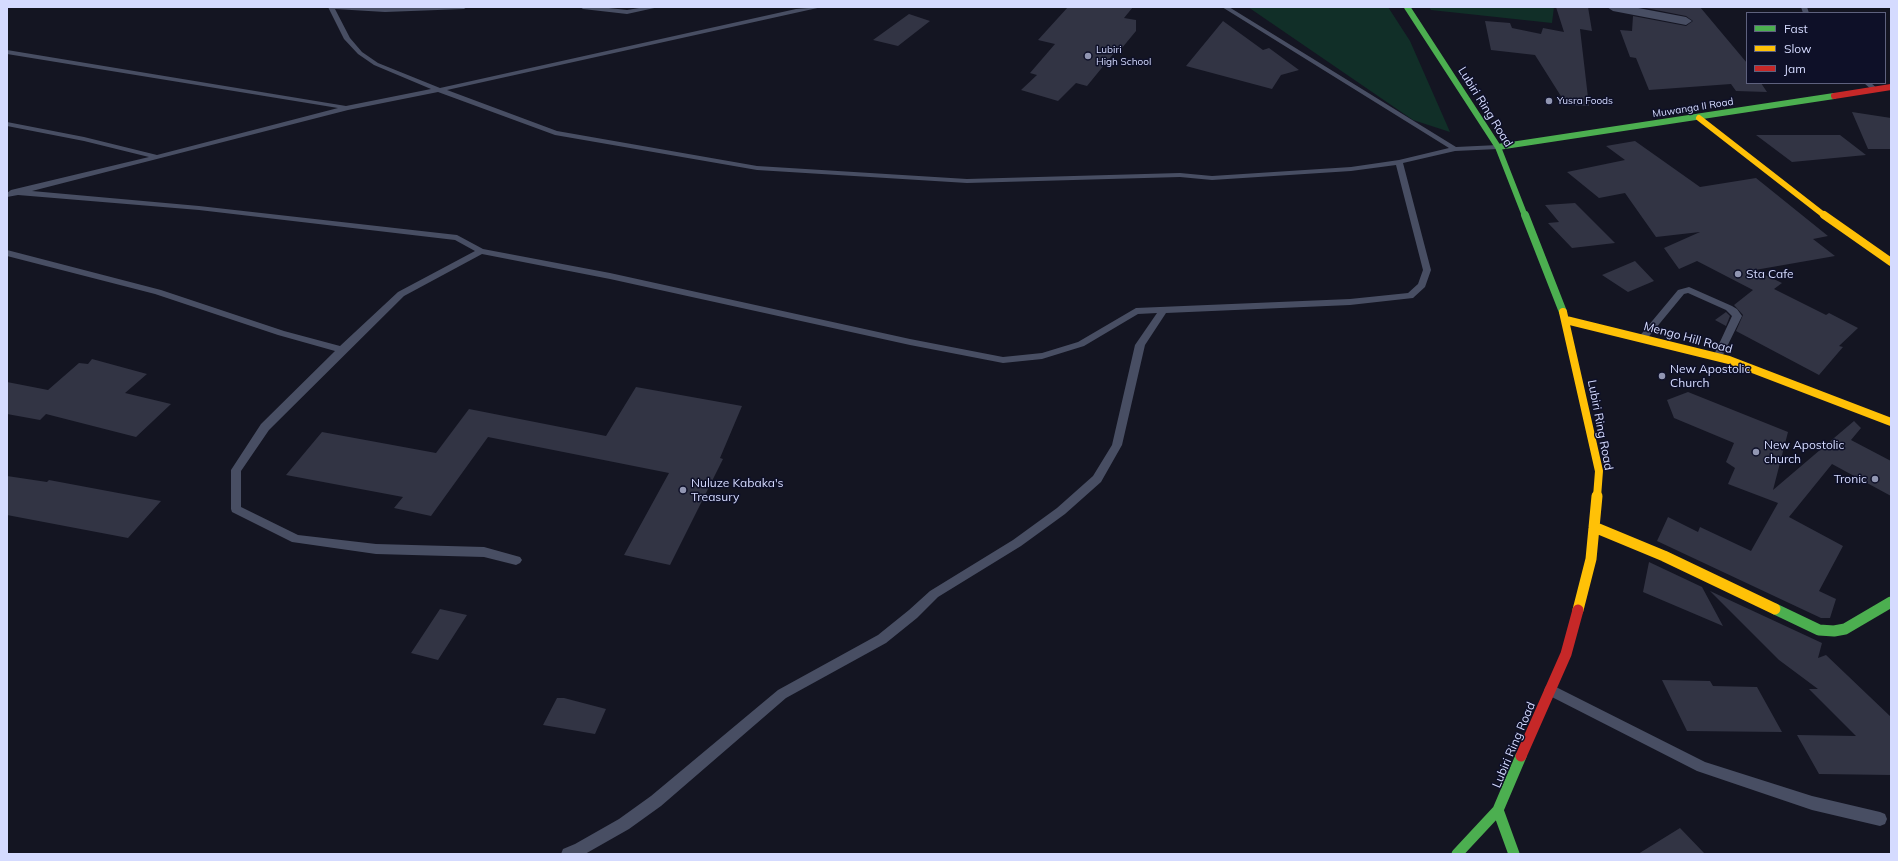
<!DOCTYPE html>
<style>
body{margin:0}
#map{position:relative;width:1898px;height:861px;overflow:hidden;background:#141522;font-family:Mulish,sans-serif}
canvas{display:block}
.frame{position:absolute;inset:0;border:8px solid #d5dbff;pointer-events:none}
.legend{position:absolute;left:1746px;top:12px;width:140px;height:72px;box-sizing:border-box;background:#0e1028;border:1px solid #5e617e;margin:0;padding:5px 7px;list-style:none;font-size:12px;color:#d5dbff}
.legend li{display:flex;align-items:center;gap:8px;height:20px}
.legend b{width:20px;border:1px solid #5e617e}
</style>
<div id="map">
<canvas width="1898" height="861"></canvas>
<div class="frame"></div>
<ul class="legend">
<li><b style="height:5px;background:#4caf50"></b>Fast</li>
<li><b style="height:5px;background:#ffc107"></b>Slow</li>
<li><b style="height:5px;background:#c62828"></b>Jam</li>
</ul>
</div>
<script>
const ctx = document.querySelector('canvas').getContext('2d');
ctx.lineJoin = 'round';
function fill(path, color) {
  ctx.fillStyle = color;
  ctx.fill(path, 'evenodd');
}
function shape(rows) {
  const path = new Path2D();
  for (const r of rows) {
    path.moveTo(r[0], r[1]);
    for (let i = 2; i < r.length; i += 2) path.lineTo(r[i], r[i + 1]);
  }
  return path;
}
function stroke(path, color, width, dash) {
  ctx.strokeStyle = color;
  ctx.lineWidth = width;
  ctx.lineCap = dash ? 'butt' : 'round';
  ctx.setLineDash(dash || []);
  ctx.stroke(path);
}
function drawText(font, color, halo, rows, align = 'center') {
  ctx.font = font + ' Mulish,sans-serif';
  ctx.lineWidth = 3;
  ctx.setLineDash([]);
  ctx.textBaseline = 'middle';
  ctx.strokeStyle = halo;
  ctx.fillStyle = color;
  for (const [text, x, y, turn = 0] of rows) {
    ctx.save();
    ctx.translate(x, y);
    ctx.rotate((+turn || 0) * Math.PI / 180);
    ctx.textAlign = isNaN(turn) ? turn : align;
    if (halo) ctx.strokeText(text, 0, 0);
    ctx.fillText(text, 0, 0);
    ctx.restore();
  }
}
fill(shape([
 [1248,7,1388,7,1410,41,1450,132,1413,120],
 [1429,7,1554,7,1552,23,1431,10]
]), '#112f28');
fill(shape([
 [1068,7,1133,7,1124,18,1136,20,1136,31,1117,54,1114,53,1087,86,1076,83,1058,101,1021,90,1037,75,1030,73,1055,44,1038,40],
 [1556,7,1588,7,1592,31,1580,29,1589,106,1569,105,1567,101,1564,101,1535,55,1491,50,1485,21,1510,23,1512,28,1541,34,1543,28,1564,32],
 [1641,7,1700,7,1747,63,1747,83,1761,83,1767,92,1736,91,1731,84,1649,90,1636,58,1630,57,1620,30,1632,31,1633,16,1686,26,1693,21,1686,16],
 [909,14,930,21,898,46,873,40],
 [1223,21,1263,50,1269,48,1299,70,1281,75,1272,89,1186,66],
 [1852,112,1891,118,1891,149,1868,149],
 [1756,135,1840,135,1866,155,1792,162],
 [1635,141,1700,187,1756,178,1828,236,1813,239,1835,256,1755,270,1782,283,1774,289,1826,315,1829,313,1858,328,1839,346,1843,347,1819,375,1736,331,1743,315,1734,305,1753,290,1697,261,1679,269,1664,248,1700,232,1656,237,1625,193,1599,198,1567,172,1625,160,1606,146],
 [1575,203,1615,243,1572,248,1548,223,1559,222,1545,205],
 [1635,261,1654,281,1628,292,1602,275],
 [1726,312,1730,316,1726,326,1715,320],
 [92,359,147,374,125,393,171,404,136,437,46,414,40,420,7,414,7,382,48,390,79,363,88,364],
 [636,387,742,406,720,458,723,459,670,565,624,555,669,473,488,437,431,516,394,508,403,497,286,475,322,432,436,453,469,409,606,436],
 [1688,392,1788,432,1773,490,1854,421,1861,428,1851,440,1891,461,1891,496,1832,464,1789,517,1843,546,1819,591,1836,599,1830,618,1821,618,1657,541,1668,517,1698,532,1700,527,1751,551,1778,503,1728,484,1735,468,1726,462,1734,443,1674,418,1667,400],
 [7,476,47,482,49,480,161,501,128,538,7,515],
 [1649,562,1702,587,1723,626,1643,592],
 [1710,591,1822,643,1818,658,1826,655,1891,717,1891,775,1819,774,1797,735,1856,736,1809,689,1818,689,1779,660],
 [440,609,467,615,438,660,411,653],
 [1662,680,1710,681,1713,686,1757,687,1782,732,1687,731],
 [557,698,564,698,606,709,595,734,543,725],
 [1680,828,1705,854,1638,854]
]), '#323444');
fill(shape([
 [328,7,467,7,464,9,385,12,335,9,350,38,362,52,378,63,440,88,796,9,822,7,447,90,557,131,757,166,967,179,1180,173,1212,176,1351,167,1399,160,1449,148,1222,7,1229,7,1456,147,1498,145,1502,147,1498,149,1455,151,1403,163,1431,270,1425,287,1413,298,1350,305,1166,313,1145,345,1122,445,1101,482,1065,514,1021,546,938,597,917,618,886,643,786,698,661,806,629,829,585,854,561,854,563,849,575,844,619,819,651,796,778,690,878,635,909,610,930,591,1013,540,1057,508,1093,476,1112,445,1135,345,1157,313,1138,314,1084,346,1042,359,1003,363,910,345,610,279,482,254,404,296,269,430,241,471,241,507,298,535,376,544,484,547,520,557,522,560,520,563,516,565,484,557,376,554,292,542,232,512,231,509,231,470,261,424,335,351,278,335,155,294,7,256,7,250,161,290,284,331,340,346,398,292,475,251,455,240,199,210,18,195,7,197,7,193,11,190,149,157,84,141,7,126,7,122,84,137,157,155,338,108,7,54,7,50,346,106,431,89,374,65,358,54,344,39,328,7],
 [438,92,555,135,757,170,967,183,1180,177,1212,180,1351,171,1396,165,1423,270,1418,284,1408,293,1350,299,1136,308,1078,342,1042,353,1003,357,910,339,610,273,483,249,457,235,199,206,32,191,348,110,438,92],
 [580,7,600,7,627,10,645,7,659,7,627,14,583,9,580,7],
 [1801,7,1807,7,1809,13,1803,13,1801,7],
 [1864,83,1871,83,1879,90,1873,91,1864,83],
 [1689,287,1732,306,1737,309,1742,316,1721,359,1718,360,1713,357,1732,316,1726,310,1688,293,1684,294,1646,340,1643,341,1638,338,1678,290,1689,287],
 [1550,684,1705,762,1812,796,1880,812,1885,814,1887,819,1885,824,1880,826,1812,810,1697,771,1546,694,1544,690,1546,686,1550,684]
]), '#484e63');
fill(shape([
 [1607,7,1633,7,1686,17,1692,21,1686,25,1613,11,1607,7]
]), '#484e63');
stroke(shape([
 [1407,7,1498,147,1525,216],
 [1498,147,1834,96]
]), '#4caf50', 6);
stroke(shape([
 [1525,215,1563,312]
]), '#4caf50', 8);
stroke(shape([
 [1775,609,1819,630,1834,631,1845,629,1891,602],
 [1498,810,1514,854],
 [1457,854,1498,810,1521,756]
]), '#4caf50', 11);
stroke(shape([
 [1699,118,1825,216]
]), '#ffc107', 6);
stroke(shape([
 [1824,215,1891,262],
 [1563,312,1599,471,1597,497],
 [1566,320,1729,360,1891,422]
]), '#ffc107', 8);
stroke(shape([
 [1594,527,1664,556,1775,609],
 [1578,610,1591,559,1597,496]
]), '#ffc107', 11);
stroke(shape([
 [1834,96,1891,87]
]), '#c62828', 6);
stroke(shape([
 [1521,756,1566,654,1578,610]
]), '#c62828', 11);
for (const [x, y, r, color] of [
 [1088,56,4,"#9196b2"],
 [1549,101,4,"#9196b2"],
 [1738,274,4,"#9196b2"],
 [1662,376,4,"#9196b2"],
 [1756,452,4,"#9196b2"],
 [1875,479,4,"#9196b2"],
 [683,490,4,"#9196b2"]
]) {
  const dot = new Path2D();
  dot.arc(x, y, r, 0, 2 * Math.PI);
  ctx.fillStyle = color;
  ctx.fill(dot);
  stroke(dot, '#0e1028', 1.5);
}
drawText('10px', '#d5dbff', '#0e1028', [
 ["Lubiri",1096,50],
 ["High School",1096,62],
 ["Yusra Foods",1557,101]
], 'left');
drawText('10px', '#d5dbff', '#0e1028', [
 ["Muwanga II Road",1693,108,-9]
]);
drawText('12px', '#d5dbff', '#0e1028', [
 ["Lubiri Ring Road",1485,107,58],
 ["Mengo Hill Road",1688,338,15],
 ["Lubiri Ring Road",1600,425,79],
 ["Lubiri Ring Road",1514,745,-67]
]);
drawText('12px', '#d5dbff', '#0e1028', [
 ["Sta Cafe",1746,274],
 ["New Apostolic",1670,369],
 ["Church",1670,383],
 ["New Apostolic",1764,445],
 ["church",1764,459],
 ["Tronic",1867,479,"right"],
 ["Nuluze Kabaka's",691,483],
 ["Treasury",691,497]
], 'left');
</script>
